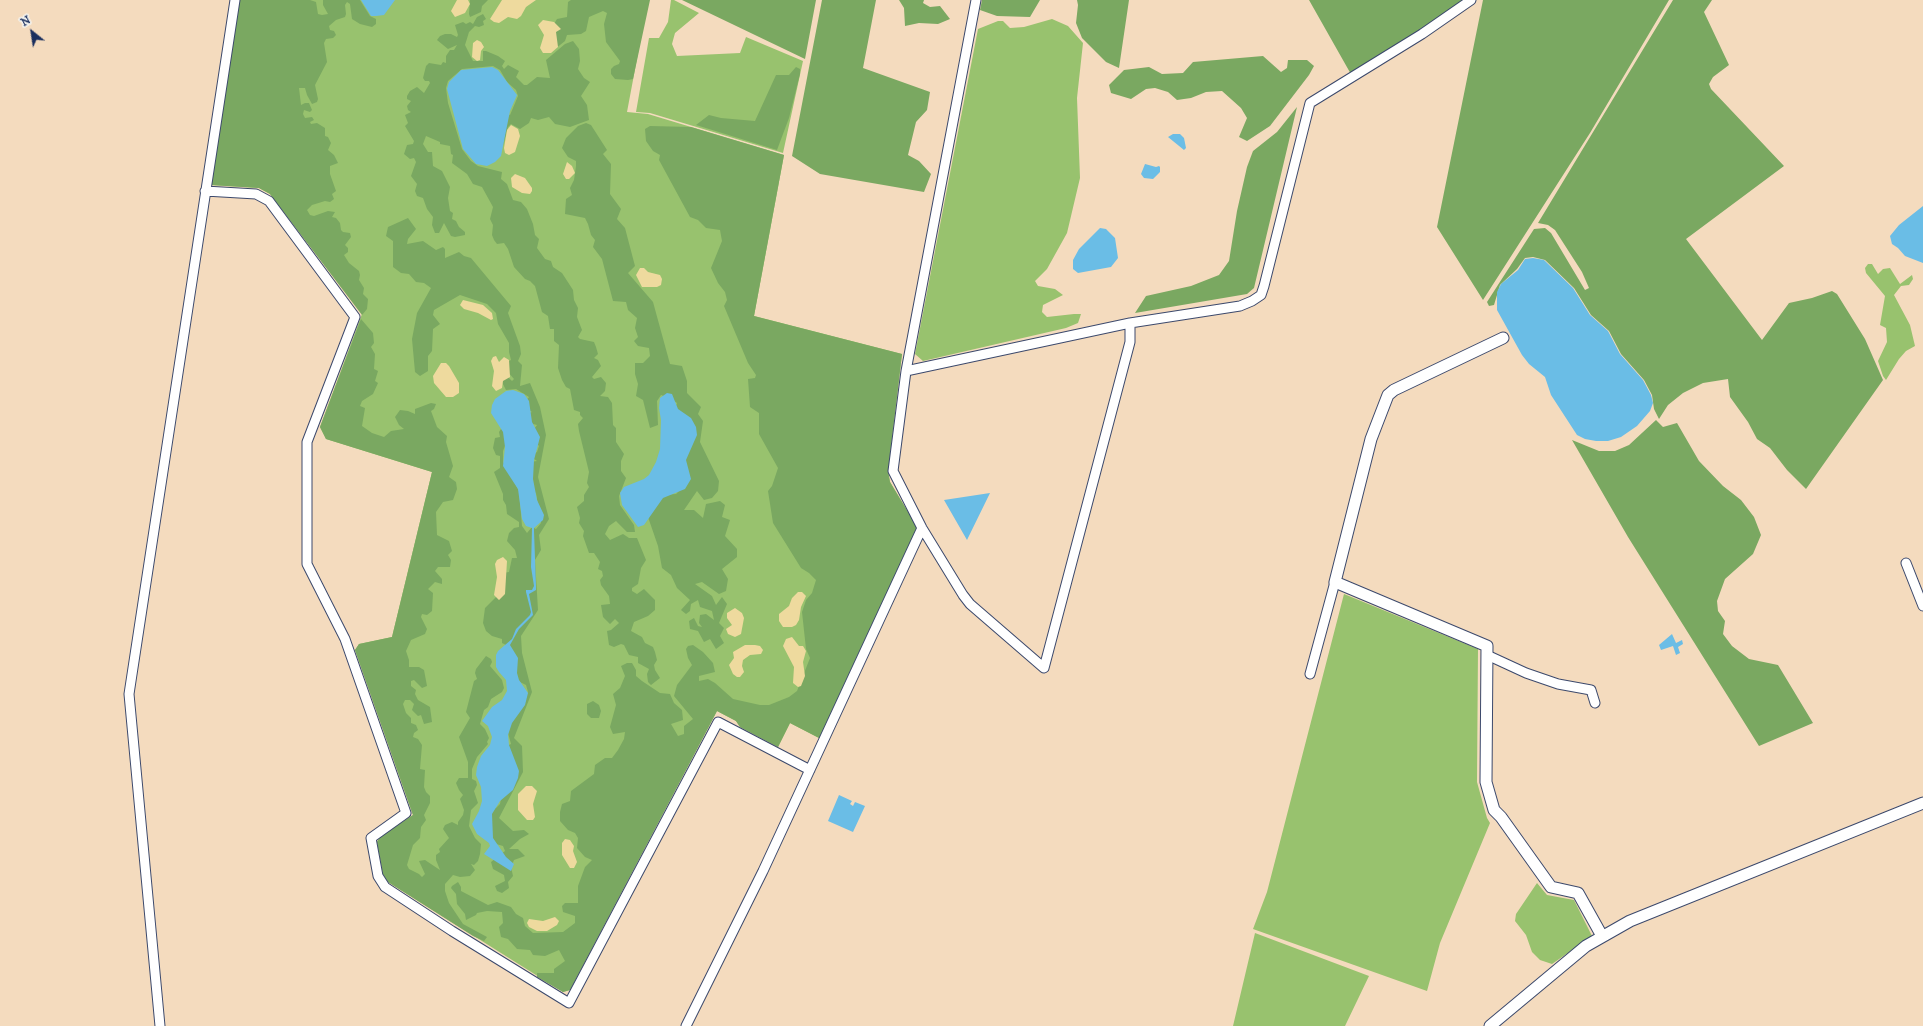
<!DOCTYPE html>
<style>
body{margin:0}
#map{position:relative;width:1923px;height:1026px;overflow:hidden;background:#f4dbbe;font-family:"IM FELL DW Pica",serif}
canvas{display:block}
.north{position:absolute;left:12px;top:12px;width:40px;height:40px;-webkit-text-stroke:3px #f6f6f2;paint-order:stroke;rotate:330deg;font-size:11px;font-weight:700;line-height:16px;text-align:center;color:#1b2f5e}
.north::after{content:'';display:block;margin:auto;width:14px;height:18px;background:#1b2f5e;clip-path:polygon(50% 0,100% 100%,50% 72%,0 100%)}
</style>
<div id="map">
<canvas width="1923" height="1026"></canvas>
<div class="north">N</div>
</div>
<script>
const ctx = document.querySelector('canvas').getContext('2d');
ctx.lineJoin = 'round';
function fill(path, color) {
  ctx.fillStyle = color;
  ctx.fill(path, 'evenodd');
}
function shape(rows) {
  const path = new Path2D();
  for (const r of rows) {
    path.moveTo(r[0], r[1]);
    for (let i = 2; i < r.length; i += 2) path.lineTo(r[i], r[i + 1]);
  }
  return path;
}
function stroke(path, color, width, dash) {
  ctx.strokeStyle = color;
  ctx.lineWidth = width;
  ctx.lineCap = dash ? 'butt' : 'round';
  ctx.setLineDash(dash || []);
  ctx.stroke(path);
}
fill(shape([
 [238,0,648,0,627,112,648,114,784,155,754,316,902,354,888,471,890,482,917,527,819,738,790,723,778,747,740,727,736,721,717,711,570,990,563,992,388,882,383,874,377,842,380,837,413,815,355,650,359,644,392,637,432,472,326,439,320,427,362,314,270,194,259,188,211,185],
 [671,0,674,0,699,13,675,33,672,44,677,56,740,53,746,37,803,61,783,153,650,113,636,112,649,38,659,38,668,22],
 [1052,19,1068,26,1083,43,1077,98,1080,178,1067,233,1047,269,1035,281,1038,286,1055,289,1063,295,1043,305,1042,312,1047,317,1074,314,1081,314,1078,323,1066,328,923,361,915,354,978,29,998,21,1003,21,1010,28,1024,27],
 [1868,264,1872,264,1878,274,1883,269,1890,268,1900,284,1912,275,1913,279,1909,285,1901,286,1894,295,1910,325,1915,346,1906,351,1899,359,1886,380,1883,376,1878,361,1887,342,1886,328,1880,325,1885,296,1866,273,1865,268],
 [1344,594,1478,649,1477,782,1487,818,1490,823,1440,943,1427,991,1253,929,1267,892],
 [1537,883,1547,895,1574,900,1592,936,1552,964,1540,960,1532,952,1526,935,1515,921,1516,914],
 [1255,933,1369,976,1345,1026,1233,1026]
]), '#98c26e');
fill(shape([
 [238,0,310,0,316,2,318,14,322,15,328,14,323,5,323,0,360,0,370,16,376,19,376,24,372,27,360,24,352,19,350,4,347,2,345,5,346,14,345,17,336,20,329,26,330,30,334,31,336,35,333,38,326,39,324,43,327,62,315,85,318,99,317,102,312,104,307,95,305,88,299,88,301,105,305,103,309,103,312,110,310,112,304,110,303,114,305,118,312,117,314,120,310,122,311,124,317,123,325,128,325,136,328,137,331,143,328,150,334,155,338,163,330,166,330,174,336,191,332,194,334,199,330,202,325,201,312,205,307,210,310,215,314,216,328,211,335,212,332,217,336,218,340,223,341,230,343,232,350,233,351,237,345,245,348,248,348,252,344,255,349,263,359,271,360,275,359,280,364,288,363,294,368,299,367,309,362,315,270,194,259,188,211,185],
 [470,0,488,0,482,6,481,12,470,17,469,14],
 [571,0,650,0,633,79,628,80,615,79,611,74,611,69,614,66,619,64,620,61,606,42,604,24,607,13,603,11,589,17,586,31,581,34,567,35,565,41,555,49,554,24,557,19,567,17,568,2],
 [682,0,816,0,805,59],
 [822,0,876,0,863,68,930,92,927,110,916,122,908,155,919,161,931,174,924,192,820,174,792,156],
 [899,0,924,0,923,3,930,7,940,6,950,19,938,24,919,23,905,26,904,8],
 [982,0,1040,0,1030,17,997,16,980,10],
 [1077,0,1129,0,1119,68,1106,62,1082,38,1076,23,1078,5],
 [1309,0,1467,0,1352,76],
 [1483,0,1669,0,1590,133,1483,300,1437,227],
 [1673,0,1712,0,1704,12,1729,65,1713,77,1709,84,1711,89,1784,166,1686,239,1762,340,1789,303,1812,298,1832,291,1837,294,1865,339,1883,380,1806,489,1787,470,1770,448,1757,439,1748,422,1730,397,1728,379,1703,383,1683,393,1668,405,1659,419,1654,409,1652,395,1644,380,1621,354,1609,331,1591,315,1574,288,1545,260,1533,257,1525,258,1517,269,1500,285,1494,305,1489,306,1487,302,1534,229,1545,228,1551,233,1585,290,1589,288,1582,272,1555,230,1548,225,1538,223],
 [483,14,486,19,483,21,484,25,479,27,475,26,469,32,465,45,473,61,483,61,483,51,486,51,498,56,505,61,502,66,504,69,508,65,519,71,516,77,524,85,527,85,537,77,550,78,546,60,565,44,573,41,579,49,580,61,578,69,584,78,590,82,581,96,587,105,589,120,570,127,555,124,549,117,538,120,531,118,529,123,520,129,511,124,508,127,503,146,506,114,510,115,518,96,516,90,507,82,500,70,493,66,462,69,448,81,446,88,448,103,462,149,471,161,478,166,502,172,501,179,507,184,513,200,521,202,527,209,533,224,535,235,539,239,537,248,545,259,551,261,553,267,562,273,573,290,574,300,578,308,577,317,582,330,578,337,580,339,594,342,596,347,598,354,594,358,598,360,601,366,592,377,594,379,601,377,606,383,605,391,600,396,608,397,612,403,613,425,616,428,616,442,624,454,621,461,621,471,626,478,619,496,620,505,634,525,635,532,627,532,616,521,609,526,605,534,610,540,623,534,629,538,637,538,646,560,641,568,638,584,632,588,632,591,637,594,644,589,655,600,655,610,648,616,634,622,631,631,642,637,645,643,653,647,655,652,657,660,654,665,655,670,660,678,651,685,648,682,647,674,649,669,638,663,638,657,629,655,624,645,621,644,614,647,609,645,607,631,611,630,619,623,615,619,610,624,603,617,601,605,610,604,609,596,601,585,600,580,603,576,602,571,598,569,600,562,594,553,589,553,583,536,584,531,579,523,580,518,577,507,584,501,584,495,589,487,587,483,589,472,579,431,578,424,583,418,580,415,580,412,574,410,570,389,566,387,562,380,558,368,559,345,554,341,554,329,550,329,548,316,542,312,535,286,530,281,525,279,514,267,508,249,504,243,497,244,494,240,492,235,493,225,490,219,493,207,482,187,473,184,467,174,452,163,453,155,451,154,450,146,440,144,440,142,426,136,423,144,428,152,432,152,433,166,442,171,450,187,448,198,450,211,453,213,452,219,456,221,459,227,465,232,465,235,455,237,451,236,444,223,439,233,435,233,432,225,433,217,427,209,423,198,417,196,415,191,417,184,411,176,416,162,414,158,410,159,404,154,407,145,413,144,414,141,405,126,408,123,405,115,411,112,408,110,407,106,411,101,407,99,407,96,410,91,417,87,424,93,430,83,429,81,425,81,423,78,426,66,429,63,441,65,443,62,446,63,446,56,450,50,454,50,457,45,448,49,437,40,440,36,445,34,451,34,457,37,458,35,455,25,463,22,466,24,470,22,473,24,477,17],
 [1263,56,1281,72,1287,68,1288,60,1307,60,1314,66,1309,75,1270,126,1247,141,1239,137,1247,118,1241,108,1222,91,1206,92,1191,98,1177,100,1168,92,1155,88,1146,89,1131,99,1111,93,1109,85,1124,70,1149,67,1162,74,1183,73,1193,62],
 [796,67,800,69,800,74,789,118,777,150,696,125,709,115,721,118,755,121,776,75,789,75],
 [1297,107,1254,288,1247,294,1135,313,1146,296,1191,286,1219,275,1229,261,1237,211,1247,167,1253,151,1277,132],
 [586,123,591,125,607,150,603,154,611,164,610,194,621,209,617,219,625,228,635,266,628,273,653,302,670,364,682,366,687,381,687,393,701,407,698,414,703,421,700,442,719,481,718,491,712,498,704,500,697,491,684,510,694,510,703,518,706,504,720,501,725,505,722,517,730,520,725,536,737,549,737,557,722,569,728,579,726,591,719,594,702,582,695,584,712,596,716,605,722,597,727,604,719,623,724,628,720,636,724,643,716,649,710,639,704,642,698,631,690,629,689,621,694,618,698,626,702,627,699,623,700,615,706,614,714,620,712,611,700,607,698,600,691,604,690,611,686,614,681,610,690,600,677,588,671,575,662,568,658,546,648,517,663,495,676,494,688,482,674,412,677,403,670,398,661,395,657,401,658,425,650,428,643,400,636,396,638,384,635,374,635,363,643,363,650,356,649,348,638,346,634,341,638,337,635,328,637,318,628,310,626,302,613,301,602,259,593,247,595,240,591,235,588,224,585,218,565,214,566,199,572,195,570,188,574,180,576,166,576,161,568,157,562,148,566,138,578,126],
 [650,126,691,127,784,155,754,316,902,354,888,471,890,482,917,527,819,738,790,723,778,747,740,727,736,721,717,711,570,990,563,992,537,977,537,973,554,973,554,969,565,961,559,950,545,956,533,955,530,950,517,949,508,939,501,937,499,927,503,923,502,912,487,911,477,913,476,915,466,920,465,914,457,904,456,894,451,888,452,886,458,882,461,887,461,891,488,905,497,902,511,907,516,914,523,918,525,926,533,933,563,932,575,923,575,916,563,912,562,906,565,903,578,903,578,886,585,867,592,860,585,857,577,848,578,838,575,833,568,830,560,821,560,812,562,804,570,801,571,791,594,774,595,765,605,758,612,758,618,750,624,739,625,732,613,734,610,727,616,705,613,694,620,688,625,676,621,666,627,663,632,663,636,670,636,676,642,681,660,693,670,694,674,703,682,710,683,720,671,724,678,736,684,734,684,726,693,719,674,696,677,685,692,665,688,658,686,649,688,646,693,645,703,652,713,663,715,672,699,676,699,681,708,679,715,683,733,699,760,705,769,705,789,697,797,691,810,658,806,649,802,612,806,600,812,593,816,580,809,573,801,568,773,523,768,491,772,486,778,468,759,434,759,413,750,407,748,379,755,378,756,375,748,363,724,306,727,300,725,292,718,283,711,268,722,241,720,230,706,228,698,220,690,217,659,160,660,155,653,151,646,141,645,129],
 [408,218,416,229,408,239,407,244,423,241,436,250,443,247,445,249,445,258,459,252,464,256,471,258,511,306,508,313,520,346,521,354,518,361,522,365,520,386,530,383,540,407,546,435,538,477,549,519,539,535,541,550,535,560,538,610,521,636,522,653,532,692,514,738,522,746,523,772,499,818,513,831,524,830,529,834,520,839,509,849,518,849,525,856,514,860,511,867,513,876,508,882,509,888,502,893,497,891,495,886,505,881,504,875,493,869,491,862,505,851,503,846,496,844,492,838,488,806,496,808,500,804,509,757,509,745,511,744,507,729,528,692,526,685,520,682,515,677,506,645,502,643,502,639,492,636,486,631,483,623,485,608,500,593,503,573,509,572,512,558,517,558,515,550,507,541,509,533,514,528,519,527,519,522,507,514,506,505,503,500,503,494,494,472,500,468,500,456,496,455,493,448,495,438,500,437,499,432,501,429,505,431,506,443,503,451,503,462,519,491,522,526,527,533,532,527,536,529,541,523,536,493,528,488,530,462,537,461,534,459,534,454,537,452,539,446,530,435,537,425,529,423,529,413,532,412,526,408,526,401,529,397,516,389,506,390,500,378,506,375,512,381,514,379,507,371,507,362,511,360,509,352,509,343,498,324,496,313,487,304,460,295,434,310,433,315,440,324,433,329,432,351,428,356,428,371,420,376,415,372,412,339,417,313,431,288,424,283,416,282,409,274,401,273,393,267,393,241,386,236,388,227],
 [361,319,373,333,374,343,371,347,375,354,374,369,378,371,375,381,378,383,373,394,362,401,360,406,365,408,362,426,372,433,384,437,391,431,404,429,399,425,395,417,400,410,408,411,415,414,415,409,431,403,436,404,434,409,431,411,437,427,447,436,446,442,453,466,449,477,456,482,457,489,453,500,443,502,436,512,437,535,449,541,452,551,448,555,451,560,450,567,438,567,435,571,442,579,442,584,435,582,428,589,433,593,432,611,427,615,422,614,421,617,427,629,425,634,411,640,406,651,409,660,409,667,419,667,424,670,427,686,422,688,414,680,411,681,411,686,416,690,415,694,418,700,430,707,432,722,424,724,421,715,418,716,412,710,414,704,410,700,405,700,403,704,406,713,411,718,411,723,416,725,418,730,414,733,413,737,418,739,422,745,420,769,425,770,424,787,426,792,430,796,430,803,424,815,426,820,421,827,420,838,413,845,407,865,409,869,419,874,422,877,425,874,419,861,425,860,440,870,436,860,436,855,440,852,439,849,449,838,443,829,445,825,452,822,458,825,458,822,463,815,464,810,460,799,463,795,459,790,456,783,459,778,468,778,468,762,459,737,470,718,466,712,474,681,477,679,475,673,476,669,486,656,491,659,492,662,490,666,502,680,504,688,502,692,491,699,488,707,484,710,480,724,485,729,489,738,487,742,488,744,477,757,472,769,472,779,476,781,477,785,474,791,478,803,471,810,469,826,475,838,481,844,480,854,478,861,474,865,471,864,475,870,470,876,460,877,453,875,445,884,445,891,449,903,463,924,487,937,484,941,473,936,388,882,383,874,377,842,380,837,413,815,355,650,359,644,392,637,432,472,326,439,320,427],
 [1656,420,1663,427,1677,423,1699,461,1723,486,1741,500,1754,517,1761,535,1753,554,1725,579,1717,601,1718,611,1725,621,1723,634,1732,646,1749,659,1778,665,1813,723,1759,746,1628,537,1572,440,1599,451,1615,451,1629,445],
 [593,701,599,705,601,711,599,718,591,718,587,714,587,704]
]), '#7aa861');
fill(shape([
 [457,0,468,0,470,4,465,13,455,17,451,11],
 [502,0,536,0,526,7,521,16,517,19,508,17,499,23,494,22,490,19],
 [543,20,554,22,561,29,556,32,558,47,551,53,543,53,540,48,544,35,538,25],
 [477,40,481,42,484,47,481,51,480,60,477,61,472,57,473,43],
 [511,125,518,129,520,136,515,152,509,155,505,153,504,148,507,130],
 [567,162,572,166,575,173,569,179,566,179,563,174],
 [515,174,525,178,532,188,532,191,530,194,522,193,512,187,511,178],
 [640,268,644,268,648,272,660,275,662,279,661,285,657,287,642,287,636,275],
 [463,300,483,305,492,313,493,319,491,320,478,313,464,309,460,305],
 [496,356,499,362,504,357,509,360,510,377,503,381,502,388,496,391,492,386,494,371,491,361,493,357],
 [441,363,446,363,449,366,459,383,459,393,453,397,446,397,434,383,433,376],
 [503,557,507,561,505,594,499,600,494,595,497,577,495,564,497,560],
 [798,592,802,592,806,596,801,607,799,620,796,625,792,627,783,627,779,621,779,614,789,606,792,598],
 [735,608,742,613,744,618,741,634,735,637,728,634,726,629,732,625,727,618,727,613],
 [792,637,799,646,803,646,806,651,803,662,805,676,801,686,798,687,793,683,794,667,783,646,786,639],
 [745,645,755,645,760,646,763,650,761,654,750,655,743,660,742,666,744,672,740,677,737,677,733,674,729,665,734,658,733,652],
 [526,786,532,786,537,791,533,804,535,817,533,820,527,820,518,810,518,794],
 [565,839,570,840,574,846,573,851,577,862,574,868,570,868,562,855,562,843],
 [555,917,559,921,557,925,547,931,537,931,529,927,527,923,529,919,543,921]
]), '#eeda9e');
fill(shape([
 [361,0,395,0,384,15,376,16,371,16],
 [492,67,498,70,517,95,510,111,501,156,495,162,487,166,476,164,463,149,447,89,449,82,461,70],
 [1173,134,1180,134,1184,138,1186,148,1184,150,1168,137],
 [1145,164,1156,167,1159,166,1160,167,1160,172,1153,179,1144,178,1141,174],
 [1923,206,1923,263,1905,256,1898,248,1892,244,1890,236,1899,225],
 [1100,228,1106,229,1115,238,1118,258,1111,267,1078,273,1073,269,1073,260,1079,249],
 [1533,258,1544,260,1573,288,1590,315,1608,331,1620,354,1643,380,1651,395,1653,403,1650,411,1637,426,1621,437,1608,441,1596,441,1585,439,1577,435,1551,395,1545,377,1529,364,1522,355,1497,310,1497,292,1501,284,1518,270,1525,259],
 [513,390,524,394,529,401,532,422,540,437,534,460,533,479,537,500,544,515,543,520,534,528,534,531,536,586,536,590,529,594,533,615,519,629,510,645,518,658,517,673,519,680,528,693,525,705,512,723,508,735,509,745,519,771,518,778,513,790,500,801,492,814,493,838,506,857,514,864,511,871,484,854,490,846,489,843,477,834,472,824,479,811,482,801,481,787,476,775,477,767,481,756,490,745,492,737,488,726,482,721,492,707,502,700,507,691,506,680,499,672,496,667,496,655,498,651,512,639,516,629,530,615,531,612,526,592,526,590,532,590,534,586,531,567,532,528,526,526,522,519,518,489,503,466,505,447,503,432,491,413,492,405,495,399,506,391],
 [667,393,672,394,678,409,691,418,696,427,697,435,686,460,691,479,685,489,663,498,644,525,638,527,622,505,620,493,624,487,644,479,649,475,656,462,660,449,661,420,659,408,660,398],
 [990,493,967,540,944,500],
 [1672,634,1676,643,1682,640,1683,644,1678,647,1680,653,1676,655,1673,646,1661,650,1659,645],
 [839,795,852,801,850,804,853,806,855,802,865,806,853,832,828,821]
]), '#6abde6');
const minor = shape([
 [976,0,906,371,893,471,922,528,963,595,970,604,1044,668,1130,342,1130,323],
 [205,191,256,194,269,201,355,317,307,442,307,564,345,639,406,813,371,838,378,876,385,887,452,931,569,1003,718,722,810,770],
 [906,371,1130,323,1240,306,1252,301,1261,295,1264,286,1310,103,1422,34,1471,0],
 [1906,563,1923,606],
 [1487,655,1526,673,1558,684,1591,690,1595,703],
 [1310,674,1335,582],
 [160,1026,129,694,235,0],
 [686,1026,763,871,922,528]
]);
const tertiary = shape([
 [1503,338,1394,390,1388,395,1371,439,1335,582,1487,646,1486,782,1494,810,1501,817,1551,887,1578,893,1602,936],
 [1490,1026,1586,946,1630,921,1923,803]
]);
stroke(minor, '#3c496c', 11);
stroke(tertiary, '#3c496c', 13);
stroke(minor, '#fff', 9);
stroke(tertiary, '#fff', 11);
</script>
